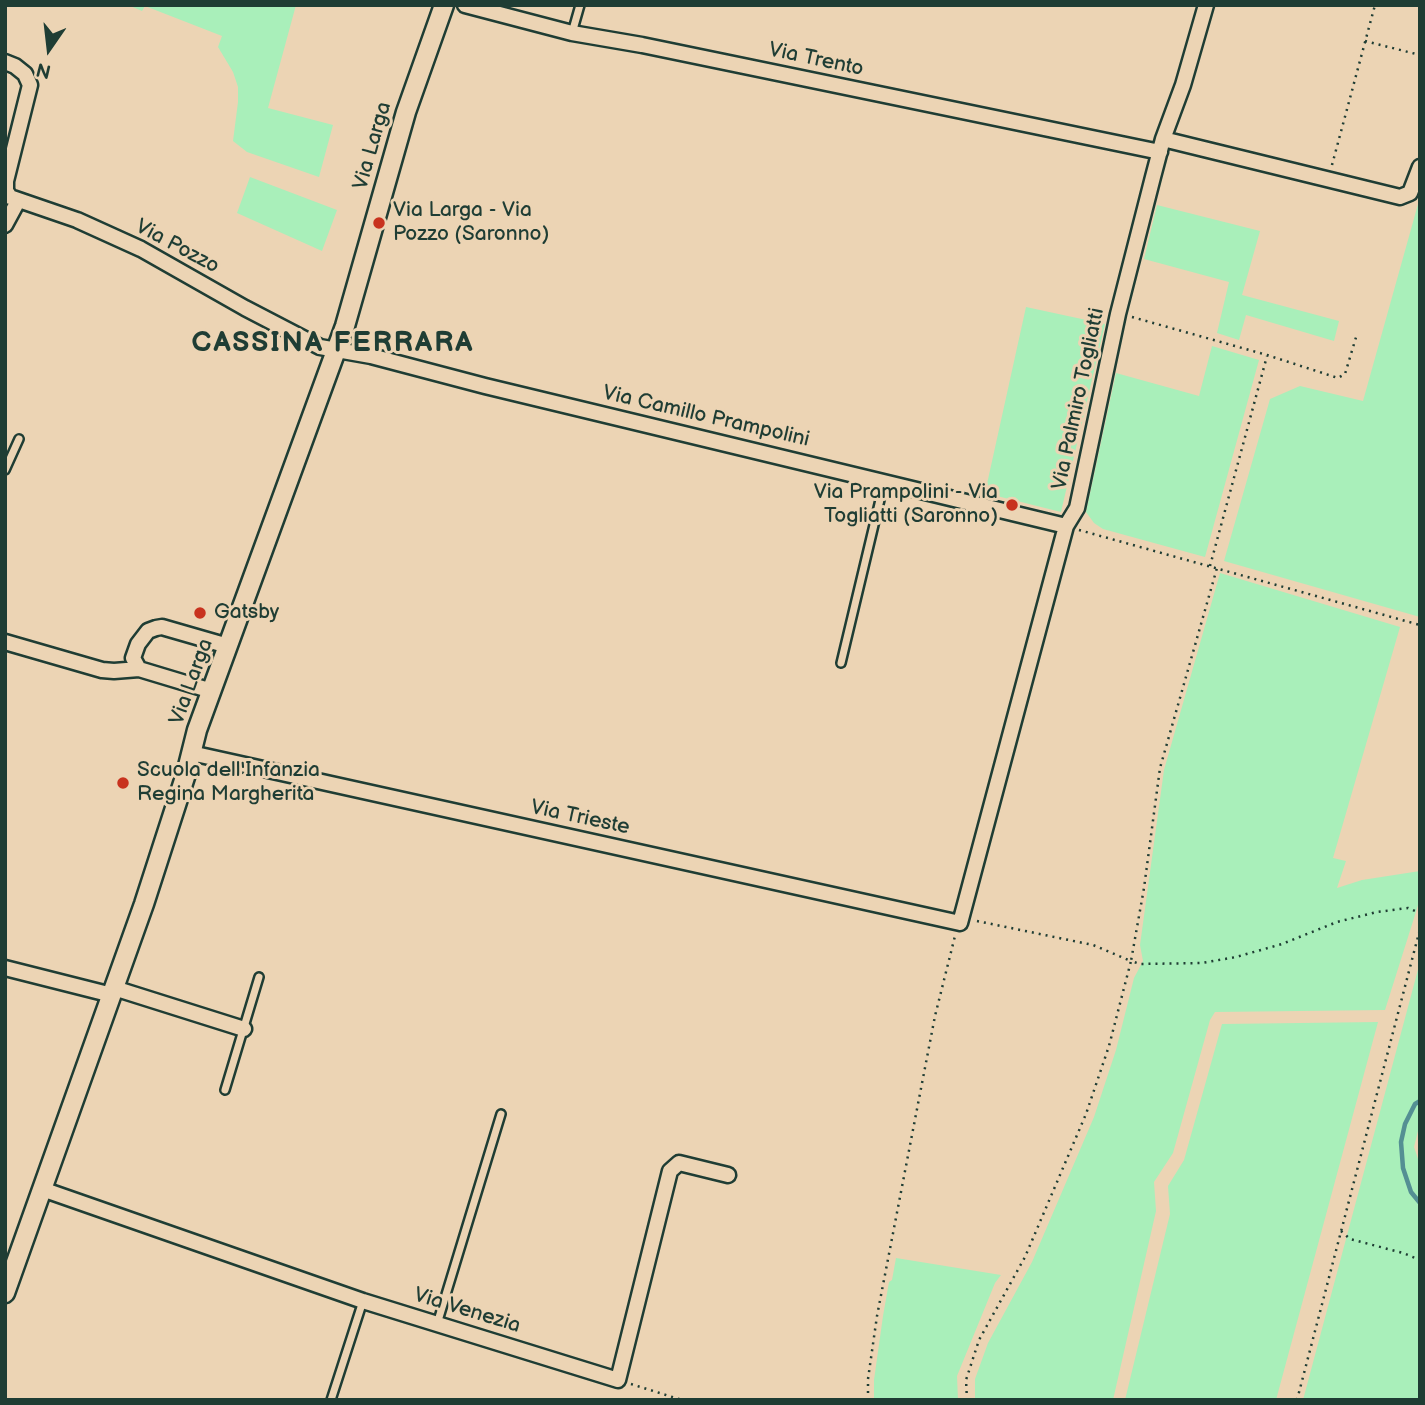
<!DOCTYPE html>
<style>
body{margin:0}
#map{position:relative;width:1425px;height:1405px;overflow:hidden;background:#ecd4b4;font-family:"Balsamiq Sans",sans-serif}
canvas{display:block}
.frame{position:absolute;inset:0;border:7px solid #1f3d34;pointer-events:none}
.north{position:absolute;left:14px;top:14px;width:70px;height:70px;-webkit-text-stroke:5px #ecd4b4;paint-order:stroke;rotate:194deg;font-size:19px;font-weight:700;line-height:28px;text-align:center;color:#1f3d34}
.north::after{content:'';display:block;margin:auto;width:24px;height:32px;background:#1f3d34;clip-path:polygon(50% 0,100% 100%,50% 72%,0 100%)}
</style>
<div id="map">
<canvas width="1425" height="1405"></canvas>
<div class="frame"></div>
<div class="north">N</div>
</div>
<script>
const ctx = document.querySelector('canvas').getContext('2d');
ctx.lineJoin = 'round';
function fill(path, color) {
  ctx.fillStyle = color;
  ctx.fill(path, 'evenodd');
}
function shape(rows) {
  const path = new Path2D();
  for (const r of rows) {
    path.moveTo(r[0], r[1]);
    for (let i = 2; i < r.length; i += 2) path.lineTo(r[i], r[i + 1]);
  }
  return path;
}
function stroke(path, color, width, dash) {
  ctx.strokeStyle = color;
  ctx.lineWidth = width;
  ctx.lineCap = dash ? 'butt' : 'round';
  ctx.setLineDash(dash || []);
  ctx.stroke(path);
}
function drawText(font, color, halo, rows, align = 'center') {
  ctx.font = font + ' "Balsamiq Sans",sans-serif';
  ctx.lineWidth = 6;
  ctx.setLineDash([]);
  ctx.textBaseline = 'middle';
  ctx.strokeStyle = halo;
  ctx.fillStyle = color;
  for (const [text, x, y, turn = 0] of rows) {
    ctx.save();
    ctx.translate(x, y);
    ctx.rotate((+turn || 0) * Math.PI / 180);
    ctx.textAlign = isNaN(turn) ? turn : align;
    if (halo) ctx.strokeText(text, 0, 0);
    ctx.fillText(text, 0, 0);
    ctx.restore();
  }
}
fill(shape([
 [128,5,296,5,268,108,333,125,319,177,247,152,233,141,238,102,238,87,233,72,218,47,222,36,145,6,142,11],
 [250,177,337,210,322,251,237,213],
 [1420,197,1420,617,1224,561,1270,399,1300,386,1363,401],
 [1157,205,1260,231,1242,295,1339,321,1334,341,1246,315,1239,340,1217,333,1229,282,1144,259],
 [1026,307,1105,324,1061,512,985,493],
 [1212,346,1259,360,1205,557,1103,529,1094,523,1086,512,1116,373,1199,396],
 [1220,573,1400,627,1333,858,1346,861,1337,888,1362,880,1420,871,1420,899,1385,1010,1215,1012,1210,1020,1173,1153,1154,1182,1156,1211,1113,1400,975,1400,975,1379,988,1343,1032,1262,1094,1117,1116,1050,1134,978,1143,961,1140,945,1164,770],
 [1420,962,1420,1123,1414,1147,1420,1165,1420,1400,1303,1400],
 [1378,1022,1276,1400,1125,1400,1170,1214,1168,1186,1184,1160,1222,1024],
 [896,1258,1001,1275,995,1283,957,1376,958,1400,874,1400,874,1380,883,1316,889,1282,892,1280]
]), '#a9efba');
stroke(shape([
 [1420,1101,1415,1104,1405,1124,1401,1142,1403,1168,1411,1192,1420,1203]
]), '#548f93', 4.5);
const service = shape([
 [572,33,580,5],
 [5,470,19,439],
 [841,663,884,483],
 [225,1090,259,977],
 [437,1324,501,1114],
 [331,1400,363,1301]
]);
const minor = shape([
 [465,5,572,33,642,45,1160,152],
 [5,62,15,66,25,74,30,85,6,181,6,191,10,197,77,220,141,249,245,308,320,347,371,356,485,386,1066,526],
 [1163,139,1400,197,1410,193,1420,167],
 [5,225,18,201],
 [5,642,102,670,114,671,139,669,212,691],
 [139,669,133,658,138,644,148,631,156,628,162,627,228,646],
 [191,753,960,923,1066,526,1077,508,1118,314,1153,177,1163,139,1183,85,1206,5],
 [5,968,112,995],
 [114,988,244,1029],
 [42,1189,363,1301,618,1380,670,1171,679,1163,728,1175]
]);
const tertiary = shape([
 [5,1293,144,904,186,774,197,730,345,326,406,112,444,5]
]);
stroke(service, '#1f3d34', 12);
stroke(minor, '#1f3d34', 19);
stroke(tertiary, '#1f3d34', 23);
stroke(shape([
 [1365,41,1420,55],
 [1332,165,1375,5],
 [1132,317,1267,355,1338,378,1345,374,1357,334],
 [1079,530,1420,625],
 [1210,566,1267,356],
 [977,921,1093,945,1131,961,1144,888,1160,768,1217,568],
 [1341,1231,1350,1239,1403,1253,1420,1260],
 [631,1384,682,1400],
 [868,1400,868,1379,877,1316,935,1016,955,936],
 [967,1400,966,1380,979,1340,1025,1257,1086,1114,1109,1046,1131,961,1140,964,1202,963,1236,957,1282,944,1337,922,1377,912,1408,908,1420,913],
 [1297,1400,1420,929]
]), '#1f3d34', 2.5, [2, 5]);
stroke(service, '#ecd4b4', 7);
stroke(minor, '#ecd4b4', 14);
stroke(tertiary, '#ecd4b4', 18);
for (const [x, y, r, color] of [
 [379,223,7,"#c8321e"],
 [1012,505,7,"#c8321e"],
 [200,613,7,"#c8321e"],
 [123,783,7,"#c8321e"]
]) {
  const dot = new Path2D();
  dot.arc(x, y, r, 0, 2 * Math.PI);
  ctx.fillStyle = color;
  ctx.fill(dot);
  stroke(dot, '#ecd4b4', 2.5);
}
drawText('21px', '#1f3d34', '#ecd4b4', [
 ["Via Trento",816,60,12],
 ["Via Larga",373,146,-74],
 ["Via Pozzo",177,247,28],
 ["Via Palmiro Togliatti",1079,399,-78],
 ["Via Camillo Prampolini",706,417,13],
 ["Via Larga",192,682,-70],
 ["Via Trieste",580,818,12],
 ["Via Venezia",467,1311,17]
]);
drawText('21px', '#1f3d34', '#ecd4b4', [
 ["Via Larga - Via",393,211],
 ["Pozzo (Saronno)",393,235],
 ["Via Prampolini - Via",998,493,"right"],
 ["Togliatti (Saronno)",998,517,"right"],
 ["Gatsby",214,613],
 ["Scuola dell'Infanzia",137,771],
 ["Regina Margherita",137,795]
], 'left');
ctx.letterSpacing = '2px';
drawText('bold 28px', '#1f3d34', '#ecd4b4', [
 ["CASSINA FERRARA",333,344]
]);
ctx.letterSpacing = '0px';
</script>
